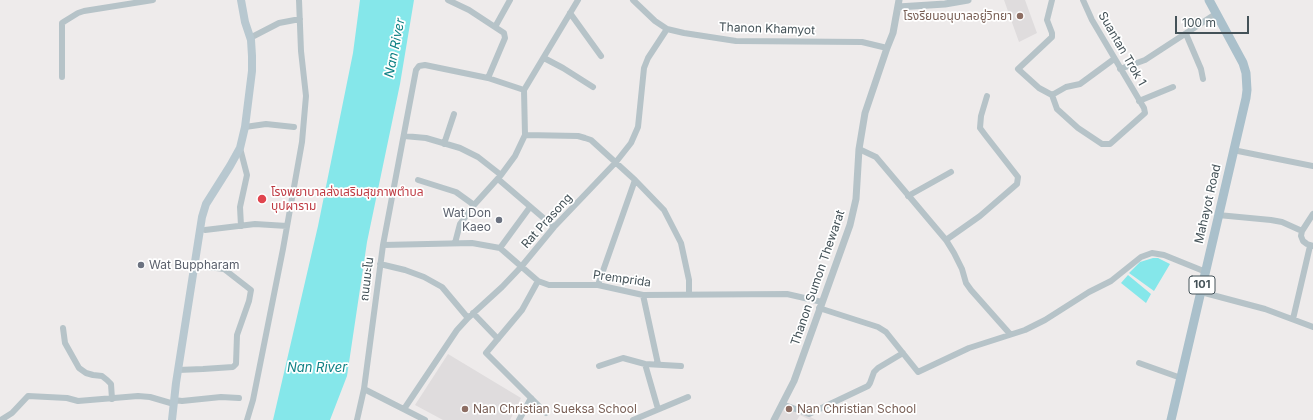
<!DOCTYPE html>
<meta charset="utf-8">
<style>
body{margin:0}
#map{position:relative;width:1313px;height:420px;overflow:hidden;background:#eeebeb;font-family:Inter,sans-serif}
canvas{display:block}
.scale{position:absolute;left:1175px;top:16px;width:74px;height:18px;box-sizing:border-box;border:2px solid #445258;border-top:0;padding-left:5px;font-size:12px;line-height:14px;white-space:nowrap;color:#445258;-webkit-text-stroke:3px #fff;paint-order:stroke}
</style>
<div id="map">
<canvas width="1313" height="420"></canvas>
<div class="scale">100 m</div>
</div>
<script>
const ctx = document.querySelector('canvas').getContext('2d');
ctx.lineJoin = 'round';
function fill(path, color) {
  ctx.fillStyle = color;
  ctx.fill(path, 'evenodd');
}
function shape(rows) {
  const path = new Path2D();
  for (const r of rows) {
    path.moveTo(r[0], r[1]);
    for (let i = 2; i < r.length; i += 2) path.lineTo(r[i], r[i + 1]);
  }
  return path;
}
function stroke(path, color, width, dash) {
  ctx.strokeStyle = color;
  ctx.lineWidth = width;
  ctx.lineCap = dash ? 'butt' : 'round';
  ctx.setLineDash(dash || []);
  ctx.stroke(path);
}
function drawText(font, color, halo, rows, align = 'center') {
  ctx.font = font + ' Inter,"Noto Sans Thai",sans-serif';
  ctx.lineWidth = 3.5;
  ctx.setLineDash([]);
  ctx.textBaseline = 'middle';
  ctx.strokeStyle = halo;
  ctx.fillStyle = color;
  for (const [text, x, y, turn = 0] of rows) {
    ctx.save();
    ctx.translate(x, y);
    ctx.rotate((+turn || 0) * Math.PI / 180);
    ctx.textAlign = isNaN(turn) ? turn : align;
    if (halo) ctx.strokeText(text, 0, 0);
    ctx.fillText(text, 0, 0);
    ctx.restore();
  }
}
fill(shape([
 [1004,0,1025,0,1037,33,1019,42],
 [448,354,521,398,510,420,443,420,415,405],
 [786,404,816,420,810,420,800,415,797,420,777,420]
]), '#dfdcdd');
fill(shape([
 [360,0,414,0,400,84,367,242,347,376,330,420,273,420,318,226,353,53],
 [1153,258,1158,258,1170,264,1154,291,1129,273,1140,262],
 [1128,275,1151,294,1146,303,1121,283]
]), '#85e7ea');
stroke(shape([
 [448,0,469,10,504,33,505,38,488,78],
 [633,0,655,21,667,29,684,33,736,41,862,42,887,48],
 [1052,0,1047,20,1052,33,1052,37,1018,69,1039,88,1052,95,1057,109,1078,128,1102,144,1110,144,1145,113,1144,108,1092,20,1083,0],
 [570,13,601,56],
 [495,27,510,0],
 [1186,34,1201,69,1203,79],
 [250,38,279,23,300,19],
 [544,58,563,68,593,87],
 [1120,69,1145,60,1217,13],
 [62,77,62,23,65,21,78,13,84,11,153,0],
 [1052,95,1066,87,1080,84,1114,59],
 [1139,101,1173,87],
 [245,127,266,124,294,127],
 [525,135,578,136,585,138,591,140,635,180,664,210,681,243,689,280,689,294],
 [404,136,426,138,460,148,478,157,501,175],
 [444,144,454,114],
 [240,148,247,175,240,207,241,226],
 [859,149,876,157,946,240,954,253,962,269,966,283,971,290,1010,334],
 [1233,150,1313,166],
 [498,179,554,227],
 [418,180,456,192,474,205],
 [908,196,951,172],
 [1313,214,1302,231,1301,236,1303,241,1307,244,1313,246],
 [1218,215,1271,220,1282,222,1302,231],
 [205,230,255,224,287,226],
 [946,240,980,216,1017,184,1018,177,986,136,980,128,981,116,987,96],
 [455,243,460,224,474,205,501,175,515,156,525,135,524,90,578,0],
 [383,245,416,70,419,66,425,65,488,78,524,90],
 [500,248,530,207],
 [380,264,405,270,424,277,442,287,468,318],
 [538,281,522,310,486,353,546,413],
 [598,285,635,180],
 [1201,292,1265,309,1313,327],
 [643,295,658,364],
 [819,308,878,327,886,332,918,372,969,348,1025,330,1045,320,1089,292,1111,281,1141,257,1152,253,1164,255,1206,272],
 [473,313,498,339],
 [1293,319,1310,246],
 [63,328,65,343,79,368,86,373,93,375,102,376,107,380,111,384,112,399],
 [1139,363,1181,378],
 [645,364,658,409],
 [599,366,623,358,645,364,681,366],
 [178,370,203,369,233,367,236,364,237,335,249,301,251,290,224,269,193,265],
 [364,389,425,420],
 [174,400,182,401,221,397,239,398],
 [782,404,809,414,868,386,870,383,874,372,878,368,903,353],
 [404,409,457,330,468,318,502,287,521,267,554,227,616,162,631,143,638,127,644,68,648,58,667,29],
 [1,420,12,413,28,396,67,398,78,401,138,396,150,397,174,404],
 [247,420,253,400,283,249,302,142,306,96,301,51,299,0],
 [357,420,364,389,383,245,472,243,500,248,538,281,549,285,598,285,643,295,787,294,822,302],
 [519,420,531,398],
 [633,420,688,397]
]), '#b6c3c8', 6);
stroke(shape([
 [898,7,945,4,968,0],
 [774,420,794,381,850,225,856,199,859,149,865,113,887,48,893,33,899,0]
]), '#b6c3c8', 7);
stroke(shape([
 [172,420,176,383,202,217,206,204,230,166,240,148,245,127,252,71,252,56,251,40,245,22,241,0]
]), '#b8c8d0', 8);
stroke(shape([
 [1171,420,1246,98,1247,90,1246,73,1243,63,1209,0]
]), '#aac0cb', 9);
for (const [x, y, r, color] of [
 [1020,16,4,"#8d6e63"],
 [262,199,5,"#e0444e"],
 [499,220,4,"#6b7280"],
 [141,265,4,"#6b7280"],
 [465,409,4,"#8d6e63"],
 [789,409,4,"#8d6e63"]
]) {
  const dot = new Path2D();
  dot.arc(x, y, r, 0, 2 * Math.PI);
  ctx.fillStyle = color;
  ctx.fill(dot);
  stroke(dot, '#fff', 1.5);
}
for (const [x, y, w] of [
 [1202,285,26]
]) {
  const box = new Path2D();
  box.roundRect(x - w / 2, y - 9, w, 18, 3);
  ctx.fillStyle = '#fff';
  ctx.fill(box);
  stroke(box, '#445258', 1);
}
drawText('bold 11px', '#445258', null, [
 ["101",1202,285]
]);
drawText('12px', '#785e54', '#fff', [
 ["โรงรียนอนุบาลอยู่วิทยา",1012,16,"right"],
 ["Nan Christian Sueksa School",473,409],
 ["Nan Christian School",797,409]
], 'left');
drawText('12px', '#445258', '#fff', [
 ["Thanon Khamyot",767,29,2],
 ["Suantan Trok 1",1122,49,60],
 ["Mahayot Road",1208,204,-77],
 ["Rat Prasong",547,221,-48],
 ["Thanon Sumon Thewarat",818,278,-71],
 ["ถนนมะโน",367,279,-83],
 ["Premprida",622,279,8]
]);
drawText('12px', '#be3a42', '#fff', [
 ["โรงพยาบาลส่งเสริมสุขภาพตำบล",271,192],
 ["บุปผาราม",271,206]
], 'left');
drawText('12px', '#5b616d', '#fff', [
 ["Wat Don",491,213],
 ["Kaeo",491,227],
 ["Wat Buppharam",149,265,"left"]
], 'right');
drawText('italic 13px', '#0e8184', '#fff', [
 ["Nan River",395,48,-79],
 ["Nan River",317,368]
]);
</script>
